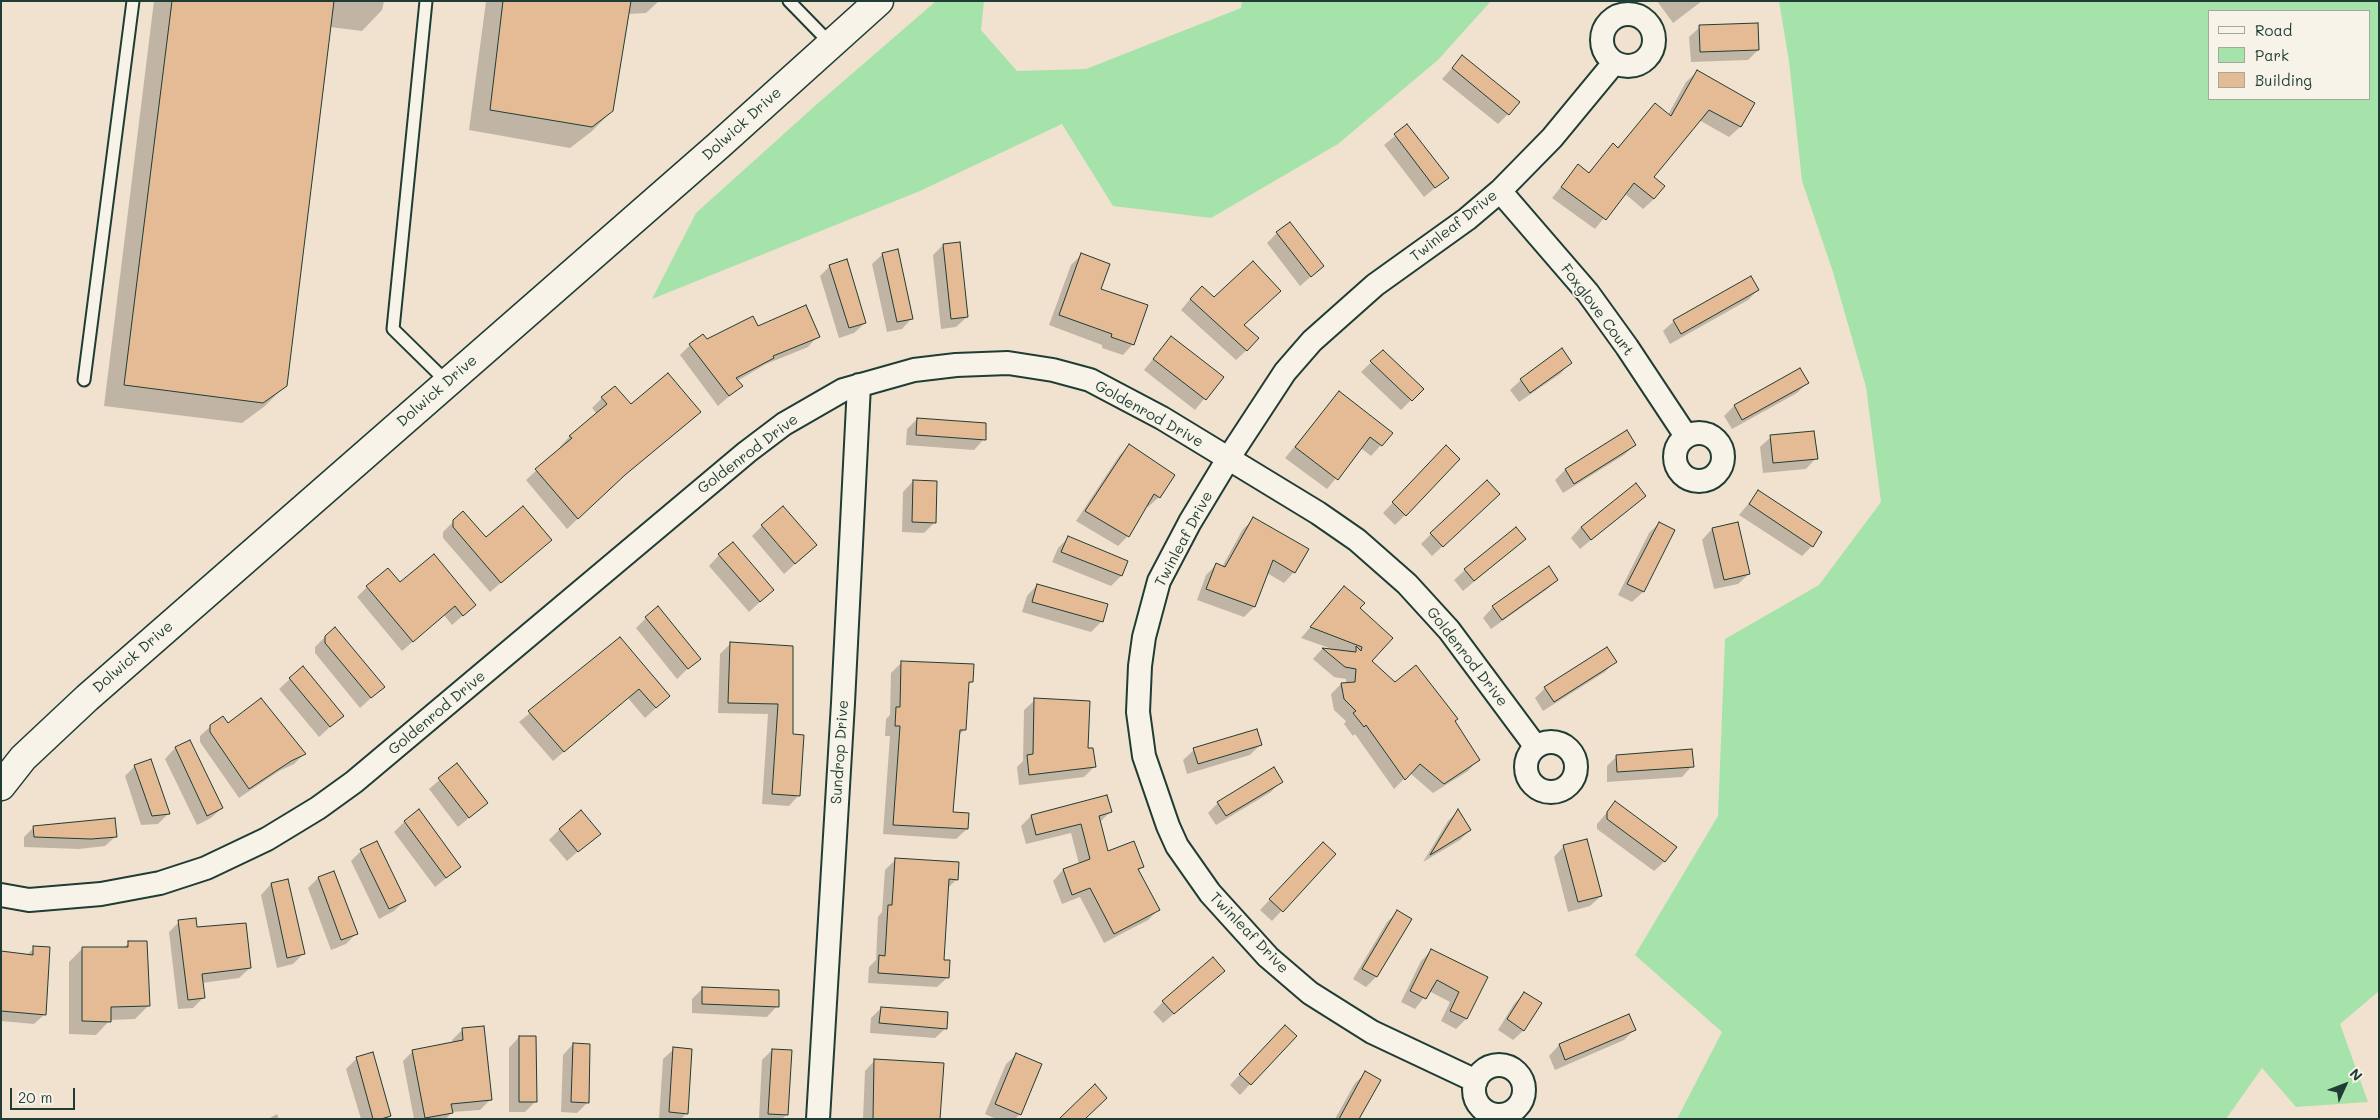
<!DOCTYPE html>
<style>
body{margin:0}
#map{position:relative;width:2380px;height:1120px;overflow:hidden;background:#f1e2cf;font-family:Mali,sans-serif}
canvas{display:block}
.frame{position:absolute;inset:0;border:2px solid #1f3d34;pointer-events:none}
.legend{position:absolute;left:2208px;top:10px;width:162px;height:90px;box-sizing:border-box;background:#f7f3e8;border:1px solid #a1aaa0;margin:0;padding:6px 9px;list-style:none;font-size:15px;color:#1f3d34}
.legend li{display:flex;align-items:center;gap:10px;height:25px}
.legend b{width:25px;border:1px solid #a1aaa0}
.north{position:absolute;left:2320px;top:1060px;width:50px;height:50px;-webkit-text-stroke:4px #f7f3e8;paint-order:stroke;rotate:47deg;font-size:14px;font-weight:700;line-height:20px;text-align:center;color:#1f3d34}
.north::after{content:'';display:block;margin:auto;width:18px;height:22px;background:#1f3d34;clip-path:polygon(50% 0,100% 100%,50% 72%,0 100%)}
.scale{position:absolute;left:10px;top:1088px;width:65px;height:22px;box-sizing:border-box;border:2px solid #1f3d34;border-top:0;padding-left:6px;font-size:15px;line-height:18px;white-space:nowrap;color:#1f3d34;-webkit-text-stroke:4px #f7f3e8;paint-order:stroke}
</style>
<div id="map">
<canvas width="2380" height="1120"></canvas>
<div class="frame"></div>
<ul class="legend">
<li><b style="height:6px;background:#f7f3e8"></b>Road</li>
<li><b style="height:14px;background:#a5e3ab"></b>Park</li>
<li><b style="height:14px;background:#e4bb94"></b>Building</li>
</ul>
<div class="north">N</div>
<div class="scale">20 m</div>
</div>
<script>
const ctx = document.querySelector('canvas').getContext('2d');
ctx.lineJoin = 'round';
function fill(path, color) {
  ctx.fillStyle = color;
  ctx.fill(path, 'evenodd');
}
function shape(rows) {
  const path = new Path2D();
  for (const r of rows) {
    if (r.length === 3) {
      path.moveTo(r[0] + r[2], r[1]);
      path.arc(r[0], r[1], r[2], 0, 2 * Math.PI);
      continue;
    }
    path.moveTo(r[0], r[1]);
    for (let i = 2; i < r.length; i += 2) path.lineTo(r[i], r[i + 1]);
  }
  return path;
}
function stroke(path, color, width, dash) {
  ctx.strokeStyle = color;
  ctx.lineWidth = width;
  ctx.lineCap = dash ? 'butt' : 'round';
  ctx.setLineDash(dash || []);
  ctx.stroke(path);
}
function drawText(font, color, halo, rows, align = 'center') {
  ctx.font = font + ' Mali,sans-serif';
  ctx.lineWidth = 4;
  ctx.setLineDash([]);
  ctx.textBaseline = 'middle';
  ctx.strokeStyle = halo;
  ctx.fillStyle = color;
  for (const [text, x, y, turn = 0] of rows) {
    ctx.save();
    ctx.translate(x, y);
    ctx.rotate((+turn || 0) * Math.PI / 180);
    ctx.textAlign = isNaN(turn) ? turn : align;
    if (halo) ctx.strokeText(text, 0, 0);
    ctx.fillText(text, 0, 0);
    ctx.restore();
  }
}
fill(shape([
 [936,1,984,1,981,30,1017,71,1086,69,1241,8,1242,1,1491,1,1438,60,1338,144,1211,218,1113,206,1062,124,920,191,652,299,696,213,817,104],
 [1779,1,2379,1,2379,991,2340,1024,2368,1102,2296,1107,2262,1068,2226,1119,1677,1119,1722,1032,1635,955,1718,816,1725,639,1819,585,1881,502,1866,387,1833,272,1802,181,1789,61],
 [2209,11,2369,11,2369,99,2209,99]
]), '#a5e3ab');
fill(shape([
 [154,1,384,1,382,10,362,31,330,27,286,385,265,406,242,423,104,406],
 [486,1,659,1,646,13,628,14,612,111,591,132,570,148,469,130],
 [1657,1,1702,1,1673,23],
 [1700,27,1758,50,1748,60,1691,62,1689,37],
 [1462,57,1508,114,1498,124,1442,79],
 [1697,72,1753,104,1740,127,1729,137,1699,120,1653,177,1654,199,1643,209,1624,193,1595,229,1552,198,1578,166,1588,173,1613,145,1617,148,1655,105,1668,115,1686,82],
 [1407,126,1447,178,1424,197,1384,145],
 [1277,233,1323,266,1300,286,1267,243],
 [943,245,967,317,956,327,941,329,933,255],
 [883,254,912,318,902,329,887,332,872,264],
 [1082,254,1099,290,1133,344,1123,355,1102,348,1102,345,1049,325,1071,265],
 [830,266,865,323,854,333,839,338,820,276],
 [1751,277,1758,290,1748,300,1670,344,1663,331,1674,321],
 [1191,298,1242,325,1247,350,1236,360,1181,310],
 [757,327,818,336,808,347,766,364,737,381,741,386,718,406,680,355,690,345],
 [1171,337,1222,377,1195,410,1144,370],
 [1383,351,1422,389,1401,410,1361,372],
 [1570,363,1560,374,1519,402,1510,390,1521,380],
 [1800,370,1807,383,1797,393,1732,429,1724,416,1734,406],
 [1339,393,1381,445,1371,456,1361,448,1327,489,1285,458],
 [602,398,631,406,699,412,613,485,567,529,526,480,561,448,560,447,570,436,597,414,592,408],
 [917,419,984,439,974,450,906,445,907,429],
 [1627,432,1635,445,1624,455,1563,493,1555,480,1565,470],
 [1771,437,1816,458,1806,469,1763,473,1760,447],
 [1130,445,1159,497,1148,507,1146,506,1128,536,1118,546,1076,521,1119,456],
 [1436,457,1405,515,1395,525,1383,513],
 [913,481,935,522,924,533,902,532,903,492],
 [1759,491,1812,546,1802,556,1739,515],
 [1645,496,1580,549,1571,538,1581,527],
 [1488,504,1432,556,1421,544,1431,534],
 [1254,519,1294,572,1284,583,1267,573,1254,607,1244,617,1197,600,1206,575,1216,565,1222,567,1243,529],
 [454,521,486,539,540,550,490,592,443,538,443,532],
 [1659,523,1674,531,1643,592,1632,602,1618,595,1649,533],
 [1737,524,1749,574,1738,584,1714,589,1702,540,1712,529],
 [762,526,816,545,784,574,752,536],
 [1068,538,1121,576,1111,586,1052,562,1058,548],
 [1525,539,1463,591,1454,580,1465,570],
 [719,555,773,590,749,612,709,566],
 [1548,568,1557,580,1546,590,1491,629,1483,618,1493,607],
 [399,584,475,605,452,625,444,615,402,651,357,597,367,587],
 [1037,585,1102,621,1091,632,1022,612,1027,596],
 [1344,588,1358,608,1370,661,1394,683,1453,722,1478,760,1468,771,1433,793,1410,773,1394,789,1355,734,1353,736,1344,724,1346,721,1334,710,1331,694,1341,684,1346,684,1346,679,1334,677,1313,659,1322,649,1332,649,1301,638],
 [646,618,699,658,677,679,636,628],
 [325,637,383,687,360,708,315,653,315,647],
 [620,639,669,696,645,718,628,698,553,761,519,722],
 [730,644,792,647,791,736,799,795,789,806,762,804,768,714,718,713,720,654],
 [1615,661,1605,672,1543,711,1535,698,1545,688],
 [902,662,971,682,967,686,964,730,958,736,952,813,967,829,956,839,883,834,890,736,885,736,886,719,890,715,891,673],
 [290,679,342,716,319,737,279,689],
 [1035,700,1086,750,1094,767,1084,777,1019,785,1017,767,1023,761,1024,710],
 [211,726,304,754,294,764,279,771,239,798,200,742,200,736],
 [190,741,222,808,211,818,197,825,165,759,175,748],
 [1261,744,1250,755,1187,774,1183,760,1194,750],
 [1617,756,1692,766,1682,777,1607,782,1607,766],
 [457,765,487,803,458,827,429,789],
 [135,766,168,814,158,824,141,825,125,776],
 [1281,781,1271,792,1216,825,1208,813,1218,803],
 [1615,803,1665,861,1654,871,1597,829,1597,824],
 [1458,811,1470,830,1460,840,1423,862,1448,821],
 [1110,812,1099,823,1107,853,1142,867,1138,871,1158,910,1148,920,1104,943,1080,897,1062,904,1053,881,1063,870,1079,864,1071,833,1026,844,1021,826,1031,816],
 [404,822,460,867,435,887,394,832],
 [34,827,116,836,105,846,79,849,24,847,24,837],
 [560,829,599,833,567,861,549,840],
 [1564,846,1601,896,1590,906,1568,912,1554,857],
 [361,851,404,901,394,911,379,919,351,861],
 [1313,854,1334,854,1272,921,1260,910],
 [895,860,957,879,947,889,943,961,948,977,937,987,868,983,869,967,876,960,878,917,882,912,885,870],
 [318,878,356,934,346,944,331,950,308,888],
 [271,884,303,954,293,964,277,968,261,895],
 [1398,912,1410,919,1376,977,1366,987,1353,979,1387,922],
 [179,922,196,929,250,968,239,978,202,983,204,997,193,1008,178,1009,169,932],
 [129,943,149,1005,135,1019,110,1020,96,1035,69,1034,69,962,83,948,123,948],
 [34,948,45,1014,34,1024,1,1021,1,953,26,956],
 [1431,951,1486,978,1466,1019,1456,1029,1441,1021,1450,1002,1429,991,1415,1009,1401,1002,1421,961],
 [1213,981,1163,1023,1153,1012,1163,1002],
 [703,988,777,1006,767,1017,692,1013,692,999],
 [1524,994,1524,1030,1513,1040,1498,1030,1514,1004],
 [881,1008,946,1028,935,1038,870,1033,871,1018],
 [1629,1016,1635,1029,1624,1040,1555,1070,1549,1056,1559,1045],
 [463,1029,491,1099,480,1110,452,1112,446,1119,414,1119,403,1061,413,1051,453,1043,452,1040],
 [1295,1036,1240,1095,1230,1085,1275,1037],
 [519,1037,535,1102,525,1112,509,1112,509,1048],
 [573,1044,587,1103,577,1113,561,1112,563,1055],
 [674,1049,687,1113,681,1119,659,1119,663,1059],
 [772,1050,787,1114,782,1119,759,1119,762,1060],
 [1017,1054,1020,1114,1015,1119,996,1119,985,1114,1006,1064],
 [357,1058,390,1116,387,1119,361,1119,346,1069],
 [875,1060,939,1119,863,1119,865,1071],
 [1366,1073,1357,1119,1335,1119,1355,1083],
 [277,1114,279,1119,268,1119]
]), '#0003');
const building = shape([
 [172,1,334,1,287,386,263,403,124,385,172,1],
 [503,1,631,1,613,111,592,127,490,110,503,1],
 [1758,23,1759,50,1700,52,1699,25,1758,23],
 [1462,55,1520,102,1509,115,1452,68,1462,55],
 [1697,70,1755,103,1741,127,1709,110,1654,177,1665,186,1654,199,1634,183,1606,220,1561,187,1578,164,1589,173,1613,143,1618,148,1655,103,1671,116,1697,70],
 [1407,124,1449,178,1435,188,1394,134,1407,124],
 [1290,222,1324,266,1311,277,1276,232,1290,222],
 [960,242,968,317,951,319,943,244,960,242],
 [898,249,913,319,897,322,882,253,898,249],
 [1081,253,1110,264,1101,289,1148,305,1134,345,1111,337,1112,334,1059,315,1081,253],
 [847,259,866,323,849,328,829,265,847,259],
 [1253,261,1281,291,1244,325,1259,338,1247,351,1190,299,1202,286,1214,297,1253,261],
 [1751,276,1759,290,1681,334,1673,320,1751,276],
 [806,305,820,337,773,356,774,358,736,378,743,386,729,396,689,344,703,334,707,339,753,316,758,326,806,305],
 [1171,336,1224,377,1206,400,1153,359,1171,336],
 [1562,348,1572,363,1530,393,1520,379,1562,348],
 [1383,350,1424,389,1412,401,1370,361,1383,350],
 [1800,368,1809,383,1742,420,1734,405,1800,368],
 [668,373,701,412,625,475,578,519,535,469,572,438,569,436,607,404,601,397,615,386,631,404,668,373],
 [1339,391,1393,433,1382,446,1370,437,1338,480,1295,447,1339,391],
 [917,418,986,423,986,440,916,435,917,418],
 [1627,430,1636,445,1574,484,1565,469,1627,430],
 [1814,431,1818,459,1773,463,1770,435,1814,431],
 [1129,444,1175,475,1160,498,1154,494,1129,537,1085,511,1129,444],
 [1446,445,1460,459,1406,516,1392,502,1446,445],
 [913,480,937,481,936,523,912,522,913,480],
 [1487,480,1500,494,1443,547,1430,533,1487,480],
 [1636,483,1646,496,1591,540,1581,527,1636,483],
 [1758,490,1822,532,1813,547,1749,504,1758,490],
 [523,506,552,540,501,583,453,527,453,520,463,511,486,537,523,506],
 [783,506,817,545,795,564,761,525,783,506],
 [1253,517,1309,549,1295,573,1273,560,1255,607,1206,589,1216,563,1225,567,1253,517],
 [1659,522,1675,530,1644,592,1627,584,1659,522],
 [1738,522,1750,574,1724,580,1712,528,1738,522],
 [1516,527,1526,539,1474,581,1464,569,1516,527],
 [1068,536,1128,561,1122,576,1061,552,1068,536],
 [733,542,774,590,760,602,718,554,733,542],
 [434,554,476,605,463,616,455,606,413,642,366,586,388,568,400,582,434,554],
 [1549,566,1558,580,1502,620,1492,606,1549,566],
 [1037,584,1108,604,1103,622,1032,602,1037,584],
 [1344,586,1365,603,1360,608,1393,638,1372,661,1395,682,1416,665,1458,719,1455,721,1480,760,1444,784,1420,764,1405,780,1366,725,1364,727,1353,713,1356,711,1344,699,1341,683,1355,682,1356,669,1345,667,1322,648,1356,652,1356,646,1361,651,1362,647,1310,627,1344,586],
 [658,606,701,659,688,669,645,617,658,606],
 [335,627,385,687,371,698,325,643,325,636,335,627],
 [620,637,670,696,656,708,639,689,564,752,528,711,620,637],
 [730,642,793,646,793,734,804,735,800,796,772,794,778,704,728,703,730,642],
 [1607,647,1617,662,1554,702,1544,687,1607,647],
 [901,661,974,664,973,682,969,682,966,730,960,730,953,812,969,813,968,829,893,825,900,726,895,726,896,707,900,707,901,661],
 [303,666,344,716,330,727,289,678,303,666],
 [261,698,306,754,291,761,249,789,210,732,210,725,223,716,228,723,261,698],
 [1034,698,1090,701,1088,748,1093,748,1096,767,1029,775,1027,755,1033,754,1034,698],
 [1257,729,1262,745,1198,764,1193,748,1257,729],
 [190,740,223,808,207,816,175,747,190,740],
 [1692,749,1694,767,1617,772,1616,755,1692,749],
 [151,759,170,814,152,816,134,765,151,759],
 [457,763,488,803,469,818,438,778,457,763],
 [1274,767,1283,782,1226,816,1217,802,1274,767],
 [1107,795,1112,812,1099,816,1108,851,1134,841,1144,867,1138,869,1160,910,1114,934,1090,888,1072,895,1063,869,1090,859,1081,824,1036,835,1031,815,1107,795],
 [1615,801,1677,847,1665,862,1607,819,1607,812,1615,801],
 [419,809,461,867,446,878,404,821,419,809],
 [1458,809,1471,830,1430,855,1458,809],
 [581,810,601,834,578,852,559,829,581,810],
 [115,818,117,837,91,839,34,837,33,826,115,818],
 [1587,839,1602,896,1578,902,1563,845,1587,839],
 [377,841,406,901,389,909,360,849,377,841],
 [1323,842,1336,854,1283,912,1269,899,1323,842],
 [895,858,959,862,958,880,949,879,944,960,950,960,949,978,878,973,879,955,885,956,888,905,892,905,895,858],
 [334,871,358,934,341,940,318,877,334,871],
 [288,879,305,954,287,958,271,883,288,879],
 [1397,910,1412,919,1377,977,1362,969,1397,910],
 [196,918,197,927,246,923,251,968,202,974,205,998,188,1000,178,920,196,918],
 [128,941,147,941,150,1006,111,1007,111,1022,82,1021,82,947,128,947,128,941],
 [33,946,50,947,46,1015,1,1011,1,951,33,955,33,946],
 [1431,949,1488,977,1467,1019,1450,1011,1459,992,1437,980,1426,999,1410,991,1431,949],
 [1213,957,1225,971,1174,1014,1162,1001,1213,957],
 [702,987,779,990,779,1007,702,1004,702,987],
 [1524,992,1542,1003,1524,1031,1507,1019,1524,992],
 [881,1007,948,1012,947,1029,879,1023,881,1007],
 [1629,1014,1636,1030,1565,1060,1559,1044,1629,1014],
 [1285,1025,1297,1036,1251,1085,1239,1074,1285,1025],
 [484,1026,492,1100,451,1104,453,1113,425,1118,412,1050,463,1040,462,1028,484,1026],
 [519,1036,536,1036,537,1102,519,1102,519,1036],
 [573,1043,590,1044,589,1103,571,1102,573,1043],
 [673,1047,692,1049,688,1114,669,1112,673,1047],
 [772,1049,792,1050,788,1115,768,1114,772,1049],
 [373,1052,391,1116,381,1119,373,1119,356,1057,373,1052],
 [1016,1053,1042,1064,1021,1115,995,1104,1016,1053],
 [874,1059,944,1063,940,1119,873,1119,874,1059],
 [1365,1071,1381,1080,1359,1119,1339,1119,1365,1071],
 [1095,1084,1107,1098,1085,1119,1059,1119,1095,1084]
]);
fill(building, '#e4bb94');
stroke(building, '#1f3d34', 1);
const service = shape([
 [426,1,393,329,447,382],
 [789,1,831,44],
 [84,380,133,1]
]);
const minor = shape([
 [1628,40,26],
 [1500,191,1588,293,1627,347,1686,436],
 [1699,457,24],
 [1551,767,25],
 [1,895,29,900,101,894,160,883,206,868,267,839,318,808,354,782,747,452,784,424,843,390,914,370,956,365,1008,363,1053,370,1090,380,1162,418,1318,513,1357,540,1407,584,1449,630,1536,747],
 [1499,1090,25],
 [1476,1081,1372,1032,1310,993,1268,957,1210,893,1177,846,1168,826,1144,756,1138,712,1140,666,1144,637,1159,581,1190,522,1228,459,1285,372,1312,341,1375,285,1467,219,1500,191,1552,138,1614,63],
 [818,1119,843,703,859,385]
]);
const secondary = shape([
 [1,786,23,758,87,698,718,146,879,1]
]);
stroke(service, '#1f3d34', 15);
stroke(minor, '#1f3d34', 26);
stroke(secondary, '#1f3d34', 31);
stroke(service, '#f7f3e8', 11);
stroke(minor, '#f7f3e8', 22);
stroke(secondary, '#f7f3e8', 28);
drawText('15px', '#1f3d34', '#f7f3e8', [
 ["Dolwick Drive",742,124,-42],
 ["Twinleaf Drive",1454,226,-38],
 ["Foxglove Court",1597,310,53],
 ["Dolwick Drive",437,391,-41],
 ["Goldenrod Drive",1149,414,29],
 ["Goldenrod Drive",748,454,-37],
 ["Twinleaf Drive",1184,539,-62],
 ["Dolwick Drive",133,657,-41],
 ["Goldenrod Drive",1467,657,52],
 ["Goldenrod Drive",437,713,-40],
 ["Sundrop Drive",840,752,-86],
 ["Twinleaf Drive",1249,933,46]
]);
</script>
